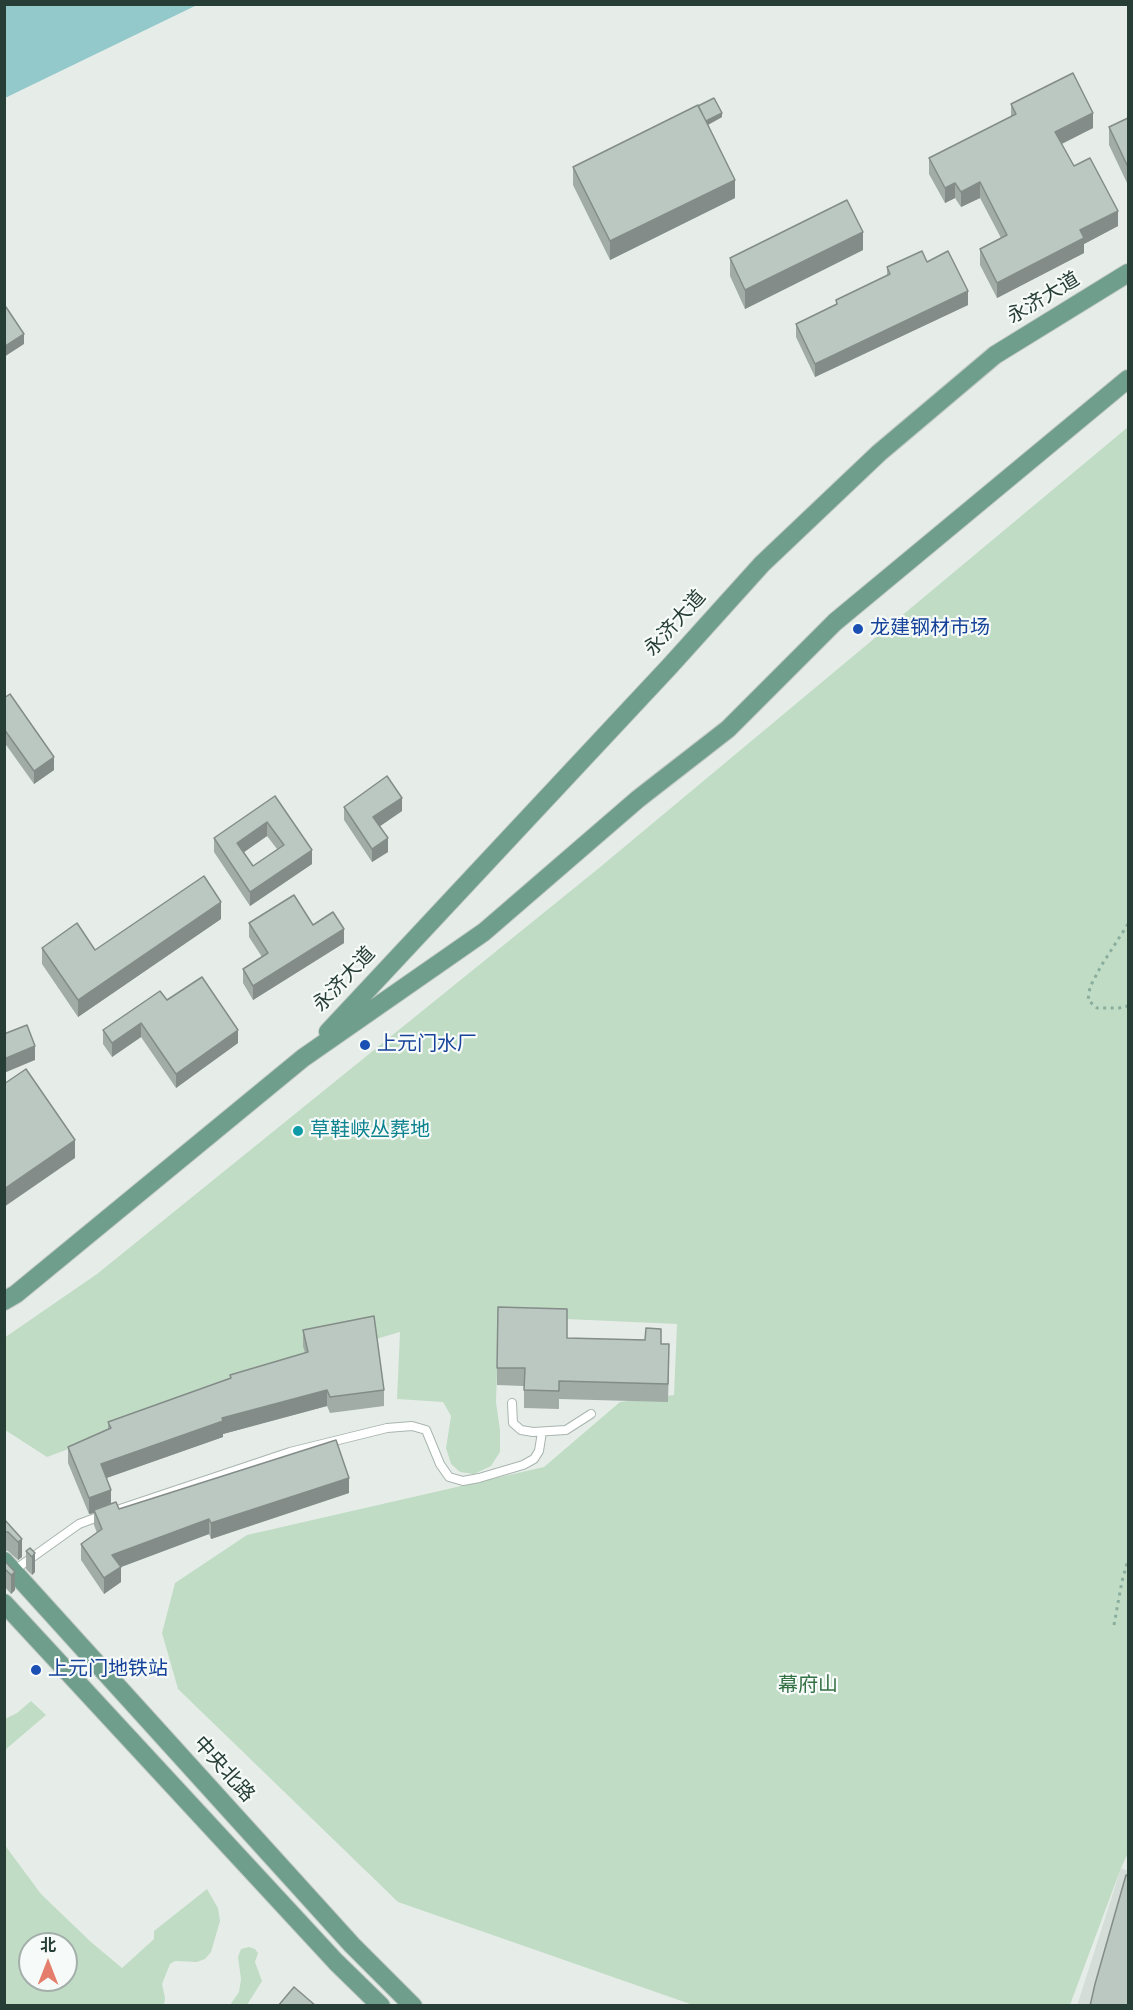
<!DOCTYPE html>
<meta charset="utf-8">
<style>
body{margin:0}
#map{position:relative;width:1133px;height:2010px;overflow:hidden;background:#e6ede9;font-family:"Nunito Sans","Noto Sans SC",sans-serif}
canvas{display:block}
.frame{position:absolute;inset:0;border:6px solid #263e35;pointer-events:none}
.north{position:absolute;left:18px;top:1932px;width:60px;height:60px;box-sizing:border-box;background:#f6faf8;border:2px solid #a3afaa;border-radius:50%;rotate:0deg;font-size:16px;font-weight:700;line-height:24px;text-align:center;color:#263e35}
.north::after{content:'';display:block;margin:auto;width:21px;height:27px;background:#e47d6c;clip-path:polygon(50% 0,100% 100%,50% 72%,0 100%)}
</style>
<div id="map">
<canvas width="1133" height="2010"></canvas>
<div class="frame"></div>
<div class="north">北</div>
</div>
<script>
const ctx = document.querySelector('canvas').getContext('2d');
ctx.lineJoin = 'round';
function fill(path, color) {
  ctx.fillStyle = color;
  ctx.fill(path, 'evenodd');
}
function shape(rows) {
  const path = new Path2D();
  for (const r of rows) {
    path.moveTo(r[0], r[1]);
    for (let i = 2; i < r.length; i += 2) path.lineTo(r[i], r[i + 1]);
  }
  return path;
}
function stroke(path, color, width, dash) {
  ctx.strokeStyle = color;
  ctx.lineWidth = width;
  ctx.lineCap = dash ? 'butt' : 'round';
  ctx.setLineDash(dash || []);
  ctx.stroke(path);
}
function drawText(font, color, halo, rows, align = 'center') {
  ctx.font = font + ' "Nunito Sans","Noto Sans SC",sans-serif';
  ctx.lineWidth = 4.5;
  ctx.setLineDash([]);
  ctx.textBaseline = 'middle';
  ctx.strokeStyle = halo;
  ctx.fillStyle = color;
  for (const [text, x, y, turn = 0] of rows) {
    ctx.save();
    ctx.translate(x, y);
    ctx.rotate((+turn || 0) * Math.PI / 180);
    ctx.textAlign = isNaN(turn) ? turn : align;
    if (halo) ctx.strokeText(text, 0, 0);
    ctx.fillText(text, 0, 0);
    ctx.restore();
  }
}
fill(shape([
 [1121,1868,1128,1871,1128,2005,1077,2006]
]), '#d4ddd8');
fill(shape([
 [1128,427,1128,1853,1121,1868,1070,2005,693,2005,398,1902,178,1689,162,1633,175,1583,247,1535,544,1467,620,1402,674,1395,677,1324,499,1316,496,1402,500,1430,500,1452,491,1466,474,1474,460,1472,451,1464,446,1448,451,1416,443,1402,397,1399,400,1332,325,1354,47,1457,5,1430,4,1338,97,1274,599,868],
 [31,1701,46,1715,5,1750,5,1719,17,1713],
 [4,1844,41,1894,91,1942,122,1968,154,1939,154,1931,207,1889,218,1908,220,1921,211,1952,205,1959,197,1962,175,1961,170,1964,162,1984,165,1998,164,2005,5,2005],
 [30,1944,66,1944,66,1980,30,1980],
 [249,1947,255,1949,258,1953,255,1962,262,1981,247,2005,230,2005,239,1992,241,1979,238,1957,241,1949]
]), '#c1dcc5');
fill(shape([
 [5,4,197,4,197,5,5,98]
]), '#94c9cc');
const service = shape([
 [512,1403,513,1423,521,1430,533,1432,566,1430,591,1414],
 [117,1510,290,1452,387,1428,412,1426,426,1430,440,1464,449,1477,463,1481,479,1478,523,1465,534,1459,539,1451,542,1432],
 [13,1571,79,1524,103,1515]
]);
const primary = shape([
 [328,1032,670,666,762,564,879,453,995,355,1128,273],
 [4,1301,16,1294,303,1058,484,932,638,799,728,729,835,622,1128,379],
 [4,1561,352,1945,413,2006],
 [4,1603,336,1962,381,2006]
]);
stroke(service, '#a9b5af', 10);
stroke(primary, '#c2c9c6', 20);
stroke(shape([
 [1128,924,1101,966,1090,987,1088,1000,1097,1008,1119,1008,1128,1006],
 [1114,1625,1122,1581,1128,1560]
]), '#89ae9e', 3, [3, 4.5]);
stroke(service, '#fff', 8);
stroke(primary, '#6f9e8d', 18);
fill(shape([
 [1011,104,1093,128,1062,144,1074,166,1118,226,1084,244,1084,253,997,298,980,265,980,249,1001,238,980,198,961,207,955,198,945,203,929,174,929,158,1011,117],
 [698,106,722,117,708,125,735,198,610,260,573,185,573,167],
 [1128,118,1128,185,1109,145,1109,127],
 [863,250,745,309,730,276,730,258],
 [927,262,968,305,815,377,796,337,796,324,836,305,836,300,887,276,887,267],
 [4,698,54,770,34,784,4,742],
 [275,796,312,864,250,906,214,852,214,838],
 [267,836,277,849,253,866,244,852],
 [344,807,402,811,380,826,388,852,372,862,344,820],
 [221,919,78,1017,42,964,42,948,95,950],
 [249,923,313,925,344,943,253,1000,243,983,243,969,262,957,249,937],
 [167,1000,238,1043,176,1088,141,1037,112,1057,103,1044,103,1030],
 [303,1330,384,1390,384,1406,330,1413,327,1406,223,1434,223,1437,106,1478,111,1504,119,1509,349,1493,211,1539,209,1534,121,1567,121,1582,104,1594,81,1560,81,1544,97,1533,94,1525,94,1513,89,1514,68,1463,68,1447,108,1429,108,1422,230,1379,230,1375,305,1353,303,1346],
 [567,1338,661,1344,669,1362,668,1402,559,1399,559,1409,524,1408,524,1386,497,1385,497,1368],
 [4,1519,22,1539,22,1557,18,1560,8,1551,4,1550],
 [30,1548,35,1572,32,1575,26,1569,26,1551],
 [4,1560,15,1572,15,1590,11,1594,4,1586]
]), '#a1aca7');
fill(shape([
 [722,113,722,117,704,127,704,122],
 [1093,113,1093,128,1055,147,1055,132],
 [735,180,735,198,610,260,610,241],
 [980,182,980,198,961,207,961,192],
 [955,183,955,198,945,203,945,188],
 [1118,211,1118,226,1084,244,1084,253,997,298,997,283,1080,230],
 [863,232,863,250,745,309,745,290],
 [968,291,968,305,815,377,815,364],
 [24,334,24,344,4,357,4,347],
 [54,757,54,770,34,784,34,771],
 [402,798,402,811,373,831,373,817],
 [267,822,267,836,237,857,237,843],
 [388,838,388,852,372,862,372,849],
 [312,850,312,864,250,906,250,892],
 [221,902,221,919,78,1017,78,1000],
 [344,929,344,943,253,1000,253,986],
 [141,1023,141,1037,112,1057,112,1043],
 [238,1030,238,1043,176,1088,176,1074],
 [35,1046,35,1060,4,1073,4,1059],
 [75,1140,75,1158,4,1207,4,1189],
 [327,1390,327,1406,223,1434,223,1437,101,1480,101,1464,222,1418],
 [349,1478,349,1493,211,1539,211,1523],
 [111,1490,111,1507,94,1510,94,1513,89,1514,89,1498],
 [209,1519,209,1534,121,1567,121,1582,104,1594,104,1578,112,1555],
 [22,1539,22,1557,18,1560,18,1542],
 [35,1553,35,1572,32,1575,32,1557],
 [15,1572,15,1590,11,1594,11,1575]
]), '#838c88');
const building = shape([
 [1073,73,1093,113,1055,132,1074,166,1090,158,1118,211,1080,230,1084,238,997,283,980,249,1007,235,980,182,961,192,955,183,945,188,929,158,1016,114,1011,104,1073,73],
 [714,98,722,113,706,121,698,106,714,98],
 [698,105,735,180,610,241,573,167,698,105],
 [1128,118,1128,167,1109,127,1128,118],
 [847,200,863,232,745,290,730,258,847,200],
 [922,251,927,262,948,251,968,291,815,364,796,324,837,304,836,300,890,274,887,267,922,251],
 [6,307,24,334,4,347,4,308,6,307],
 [10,694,54,757,34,771,4,729,4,698,10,694],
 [387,776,402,798,373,817,388,838,372,849,344,807,387,776],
 [275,796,312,850,250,892,214,838,275,796],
 [267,822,284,845,253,866,237,843,267,822],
 [204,876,221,902,78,1000,42,948,77,923,95,950,204,876],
 [294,895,313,925,333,912,344,929,253,986,243,969,268,953,249,923,294,895],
 [202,977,238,1030,176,1074,141,1023,112,1043,103,1030,160,991,167,1000,202,977],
 [27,1025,35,1046,4,1059,4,1034,27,1025],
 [26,1069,75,1140,4,1189,4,1084,26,1069],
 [498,1307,567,1309,567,1338,645,1340,646,1328,661,1329,661,1344,669,1344,668,1384,559,1381,559,1391,524,1390,525,1368,497,1368,498,1307],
 [374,1316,384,1390,330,1397,327,1390,222,1418,223,1421,101,1464,111,1490,89,1498,68,1447,111,1428,108,1422,231,1378,230,1375,308,1352,303,1330,374,1316],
 [336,1440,349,1478,211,1523,209,1519,112,1555,121,1567,104,1578,81,1544,102,1529,94,1510,116,1502,119,1509,336,1440],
 [4,1519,22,1539,18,1542,8,1532,4,1532,4,1519],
 [30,1548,35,1553,32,1557,26,1551,30,1548],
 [4,1560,15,1572,11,1575,4,1568,4,1560],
 [1126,1875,1128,1876,1128,2006,1090,2006,1095,1984,1126,1875],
 [294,1987,316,2006,278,2006,294,1987]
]);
fill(building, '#bbc8c2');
stroke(building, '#838c88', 1.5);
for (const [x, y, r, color] of [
 [858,629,6,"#1a4fb4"],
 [365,1045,6,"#1a4fb4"],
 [298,1131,6,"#0f9aa8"],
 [36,1670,6,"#1a4fb4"]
]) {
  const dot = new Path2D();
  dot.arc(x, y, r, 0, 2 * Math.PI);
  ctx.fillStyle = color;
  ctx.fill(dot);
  stroke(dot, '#f6faf8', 2);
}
drawText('20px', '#263e35', '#f6faf8', [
 ["永济大道",1044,299,-31],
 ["永济大道",676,624,-48],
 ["永济大道",345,980,-47],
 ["中央北路",223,1770,48]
]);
drawText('20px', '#164399', '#f6faf8', [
 ["龙建钢材市场",870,629],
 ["上元门水厂",377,1045],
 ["上元门地铁站",48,1670]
], 'left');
drawText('20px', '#0d838f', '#f6faf8', [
 ["草鞋峡丛葬地",310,1131]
], 'left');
drawText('20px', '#347145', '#f6faf8', [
 ["幕府山",808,1686]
]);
</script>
